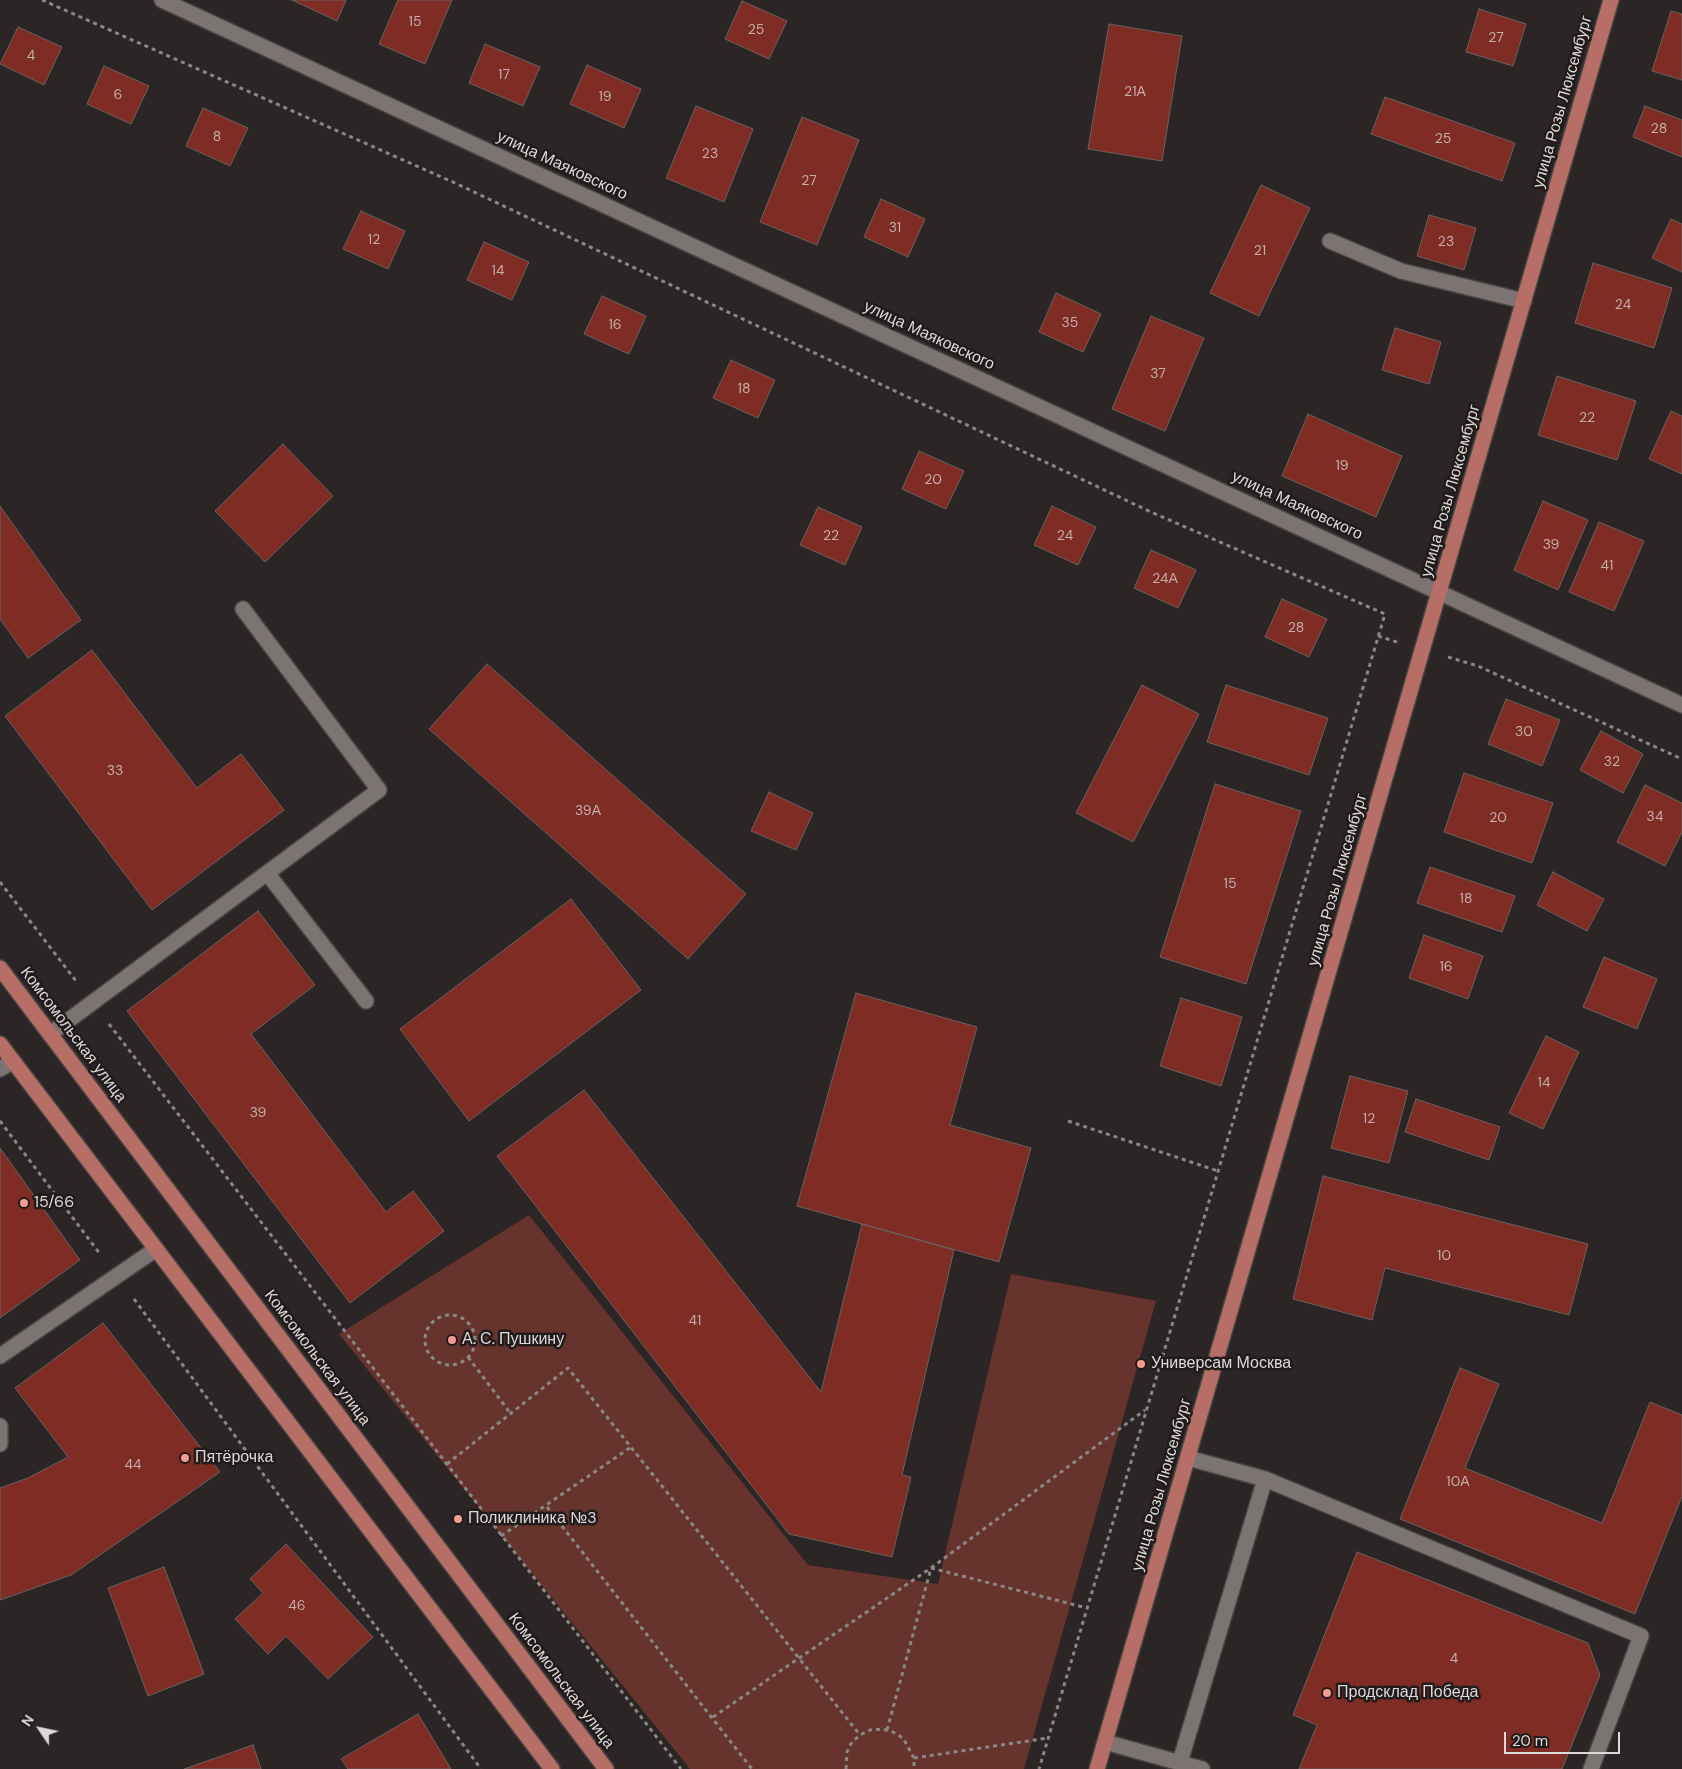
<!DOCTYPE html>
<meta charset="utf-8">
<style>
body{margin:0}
#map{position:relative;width:1682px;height:1769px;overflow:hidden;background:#2b2525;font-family:"DM Sans",sans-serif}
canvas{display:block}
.north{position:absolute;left:15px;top:1704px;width:50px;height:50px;-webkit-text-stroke:4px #211c1b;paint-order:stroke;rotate:304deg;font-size:14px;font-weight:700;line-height:20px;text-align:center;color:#ddd9d8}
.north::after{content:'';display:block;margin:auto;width:18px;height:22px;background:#ddd9d8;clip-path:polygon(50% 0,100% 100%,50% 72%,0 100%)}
.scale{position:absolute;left:1504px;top:1732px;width:116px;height:22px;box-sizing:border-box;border:2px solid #ddd9d8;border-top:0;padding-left:6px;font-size:15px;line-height:18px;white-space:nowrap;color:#ddd9d8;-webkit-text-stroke:4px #211c1b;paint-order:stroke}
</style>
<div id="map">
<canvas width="1682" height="1769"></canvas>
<div class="north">N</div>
<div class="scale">20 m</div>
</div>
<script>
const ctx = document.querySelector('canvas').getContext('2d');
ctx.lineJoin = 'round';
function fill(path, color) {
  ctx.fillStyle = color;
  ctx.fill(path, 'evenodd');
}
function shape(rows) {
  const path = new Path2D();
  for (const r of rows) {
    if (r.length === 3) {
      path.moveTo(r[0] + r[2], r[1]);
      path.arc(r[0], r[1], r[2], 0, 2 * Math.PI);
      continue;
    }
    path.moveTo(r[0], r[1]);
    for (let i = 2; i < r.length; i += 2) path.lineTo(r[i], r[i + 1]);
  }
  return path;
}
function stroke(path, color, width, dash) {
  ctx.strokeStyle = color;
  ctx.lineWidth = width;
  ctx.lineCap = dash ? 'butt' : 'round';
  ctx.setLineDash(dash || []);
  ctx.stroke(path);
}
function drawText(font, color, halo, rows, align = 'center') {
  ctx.font = font + ' "DM Sans",sans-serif';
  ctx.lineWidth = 5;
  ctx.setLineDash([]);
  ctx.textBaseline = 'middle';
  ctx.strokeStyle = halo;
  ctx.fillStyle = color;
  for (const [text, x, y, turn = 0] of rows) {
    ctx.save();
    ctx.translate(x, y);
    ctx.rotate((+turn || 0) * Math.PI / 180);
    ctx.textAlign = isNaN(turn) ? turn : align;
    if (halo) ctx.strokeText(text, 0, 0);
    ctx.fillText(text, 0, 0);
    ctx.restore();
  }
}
fill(shape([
 [529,1215,808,1565,938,1584,1011,1274,1156,1301,1024,1769,690,1769,339,1334]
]), '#67332d');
const building = shape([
 [292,0,346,0,337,21,292,0],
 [398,0,452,0,425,64,379,44,398,0],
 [742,1,787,21,769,59,725,39,742,1],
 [1479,9,1526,24,1513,66,1466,52,1479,9],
 [1671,11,1682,14,1682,80,1652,71,1671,11],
 [1109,24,1182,36,1162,161,1088,149,1109,24],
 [18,27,62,47,44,85,0,64,18,27],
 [485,44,540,67,523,106,469,83,485,44],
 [587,65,641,89,624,128,570,104,587,65],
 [104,66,149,86,131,124,87,104,104,66],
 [1385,97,1515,143,1502,181,1371,134,1385,97],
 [696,106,753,129,724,202,666,178,696,106],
 [1645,106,1682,120,1682,157,1633,137,1645,106],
 [203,108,248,128,230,166,186,146,203,108],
 [802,117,859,140,817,245,760,222,802,117],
 [1261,185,1310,208,1259,316,1210,293,1261,185],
 [881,199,925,219,908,257,864,237,881,199],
 [361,211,405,231,388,269,343,249,361,211],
 [1429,215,1476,228,1464,270,1417,256,1429,215],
 [1671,219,1682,224,1682,272,1652,258,1671,219],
 [484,242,529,262,512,300,467,280,484,242],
 [1593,263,1672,288,1654,348,1575,323,1593,263],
 [1056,293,1101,314,1083,352,1039,332,1056,293],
 [602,296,646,316,629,354,584,334,602,296],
 [1151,316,1204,338,1165,431,1112,409,1151,316],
 [1395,328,1441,342,1429,384,1382,370,1395,328],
 [731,360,775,380,758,418,713,398,731,360],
 [1557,376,1636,401,1617,460,1538,435,1557,376],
 [1671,411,1682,416,1682,474,1649,459,1671,411],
 [1308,414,1402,456,1376,517,1282,476,1308,414],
 [283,444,333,496,265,562,215,511,283,444],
 [919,451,964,471,946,509,902,489,919,451],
 [1543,501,1588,520,1558,590,1514,570,1543,501],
 [0,506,81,620,28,658,0,619,0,506],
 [1052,506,1096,527,1078,565,1034,545,1052,506],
 [818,507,862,527,845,565,800,545,818,507],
 [1599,522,1644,541,1614,611,1569,592,1599,522],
 [1151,550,1196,570,1178,608,1134,588,1151,550],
 [1282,599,1327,619,1309,657,1265,637,1282,599],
 [92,650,197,788,241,754,284,810,152,910,5,716,92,650],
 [487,664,746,894,688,959,429,729,487,664],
 [1142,685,1199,714,1133,842,1076,813,1142,685],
 [1226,685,1328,718,1309,775,1207,742,1226,685],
 [1506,699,1560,720,1542,766,1488,744,1506,699],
 [1601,731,1643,754,1623,793,1580,770,1601,731],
 [1464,773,1553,803,1532,863,1444,832,1464,773],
 [1215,784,1301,811,1246,984,1160,957,1215,784],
 [1645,785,1682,803,1682,832,1665,866,1617,842,1645,785],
 [769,792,813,813,796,850,751,831,769,792],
 [1430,867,1515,896,1502,932,1417,903,1430,867],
 [1553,872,1604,899,1587,931,1537,905,1553,872],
 [571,899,641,990,469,1121,400,1029,571,899],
 [258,911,315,985,251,1034,386,1212,413,1191,444,1231,350,1303,127,1011,258,911],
 [1424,935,1483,956,1468,999,1409,978,1424,935],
 [1604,957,1657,979,1637,1029,1583,1007,1604,957],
 [856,993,977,1027,950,1125,1031,1148,999,1262,797,1206,856,993],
 [1181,998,1242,1017,1221,1086,1160,1066,1181,998],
 [1546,1036,1579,1052,1543,1129,1509,1113,1546,1036],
 [1350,1076,1408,1091,1389,1163,1331,1148,1350,1076],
 [584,1090,821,1392,862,1224,954,1250,902,1475,911,1477,892,1557,789,1534,497,1156,584,1090],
 [1416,1099,1500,1127,1489,1160,1405,1132,1416,1099],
 [0,1148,80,1260,0,1318,0,1148],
 [1323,1176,1588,1244,1569,1315,1385,1268,1372,1320,1293,1299,1323,1176],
 [103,1323,220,1472,71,1575,0,1600,0,1488,28,1478,68,1457,15,1388,103,1323],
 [1460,1368,1499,1384,1465,1468,1602,1523,1650,1402,1682,1415,1682,1496,1635,1614,1400,1519,1460,1368],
 [286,1544,373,1637,328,1679,286,1636,268,1654,235,1619,263,1593,250,1579,286,1544],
 [1357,1552,1588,1643,1600,1675,1562,1769,1299,1769,1317,1725,1293,1715,1357,1552],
 [164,1567,204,1674,148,1696,108,1588,164,1567],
 [418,1714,451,1769,348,1769,341,1759,418,1714],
 [253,1745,261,1769,184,1769,253,1745]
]);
fill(building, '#7e2c24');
stroke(building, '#696362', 1);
const lane = shape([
 [1330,241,1401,271,1524,301],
 [267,873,366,1001],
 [50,1034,379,790,243,609],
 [0,1069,13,1061],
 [0,1356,156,1249],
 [0,1426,0,1444],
 [1188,1458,1265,1479,1641,1636,1591,1769],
 [1105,1742,1202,1769],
 [1180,1762,1265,1479]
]);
const street = shape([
 [162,0,1682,705]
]);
const primary = shape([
 [0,968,606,1769],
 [0,1044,552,1769],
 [1097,1769,1611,0]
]);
stroke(lane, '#484443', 18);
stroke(street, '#484443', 18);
stroke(primary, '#484443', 18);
stroke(shape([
 [42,0,455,183,1151,512,1385,614,1039,1769],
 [1378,636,1397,642],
 [1448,657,1478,666,1682,759],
 [0,882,76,981],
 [109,1024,681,1769],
 [0,1121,100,1254],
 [1068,1121,1218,1171],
 [134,1299,481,1769],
 [450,1340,25],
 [468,1357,511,1414],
 [447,1464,568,1368,860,1735],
 [547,1507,752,1769],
 [501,1536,631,1447],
 [713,1717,931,1568,1087,1608],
 [887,1730,931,1568,1145,1410],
 [914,1758,1048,1738],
 [846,1769,847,1752,852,1742,860,1735,870,1730,882,1729,893,1732,903,1738,914,1758,914,1769]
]), '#8c8787', 3, [4, 4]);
stroke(lane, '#7b7473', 15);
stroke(street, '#7b7473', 15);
stroke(primary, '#b76e66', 15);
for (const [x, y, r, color] of [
 [24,1203,5,"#f59c90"],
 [452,1340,5,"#f59c90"],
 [1141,1364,5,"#f59c90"],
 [185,1458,5,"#f59c90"],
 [458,1519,5,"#f59c90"],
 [1327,1693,5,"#f59c90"]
]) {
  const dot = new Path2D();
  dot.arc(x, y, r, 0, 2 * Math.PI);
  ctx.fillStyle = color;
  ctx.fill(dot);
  stroke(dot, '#211c1b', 2);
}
drawText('14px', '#c5aeab', null, [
 ["15",415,22],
 ["25",756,30],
 ["27",1496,38],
 ["4",31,56],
 ["17",504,75],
 ["21А",1135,92],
 ["6",118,95],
 ["19",605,97],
 ["28",1659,129],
 ["8",217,137],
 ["25",1443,139],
 ["23",710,154],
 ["27",809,181],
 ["31",895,228],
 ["12",374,240],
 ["23",1446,242],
 ["21",1260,251],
 ["14",498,271],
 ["24",1623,305],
 ["35",1070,323],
 ["16",615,325],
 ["37",1158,374],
 ["18",744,389],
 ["22",1587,418],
 ["19",1342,466],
 ["20",933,480],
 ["22",831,536],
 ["24",1065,536],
 ["39",1551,545],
 ["41",1607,566],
 ["24А",1165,579],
 ["28",1296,628],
 ["30",1524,732],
 ["32",1612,762],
 ["33",115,771],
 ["39А",588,811],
 ["34",1655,817],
 ["20",1498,818],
 ["15",1230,884],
 ["18",1466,899],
 ["16",1446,967],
 ["14",1544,1083],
 ["39",258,1113],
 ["12",1369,1119],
 ["10",1444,1256],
 ["41",695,1321],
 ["44",133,1465],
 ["10А",1458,1482],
 ["46",297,1606],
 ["4",1454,1659]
]);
drawText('16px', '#ddd9d8', '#211c1b', [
 ["улица Розы Люксембург",1563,102,-74],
 ["улица Маяковского",562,166,25],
 ["улица Маяковского",929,336,25],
 ["улица Розы Люксембург",1451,491,-74],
 ["улица Маяковского",1297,506,25],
 ["улица Розы Люксембург",1338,880,-74],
 ["Комсомольская улица",73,1035,53],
 ["Комсомольская улица",317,1358,53],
 ["улица Розы Люксембург",1162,1485,-74],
 ["Комсомольская улица",561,1681,53]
]);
drawText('16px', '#ddd9d8', '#211c1b', [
 ["15/66",34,1203],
 ["А. С. Пушкину",462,1340],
 ["Универсам Москва",1151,1364],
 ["Пятёрочка",195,1458],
 ["Поликлиника №3",468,1519],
 ["Продсклад Победа",1337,1693]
], 'left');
</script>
